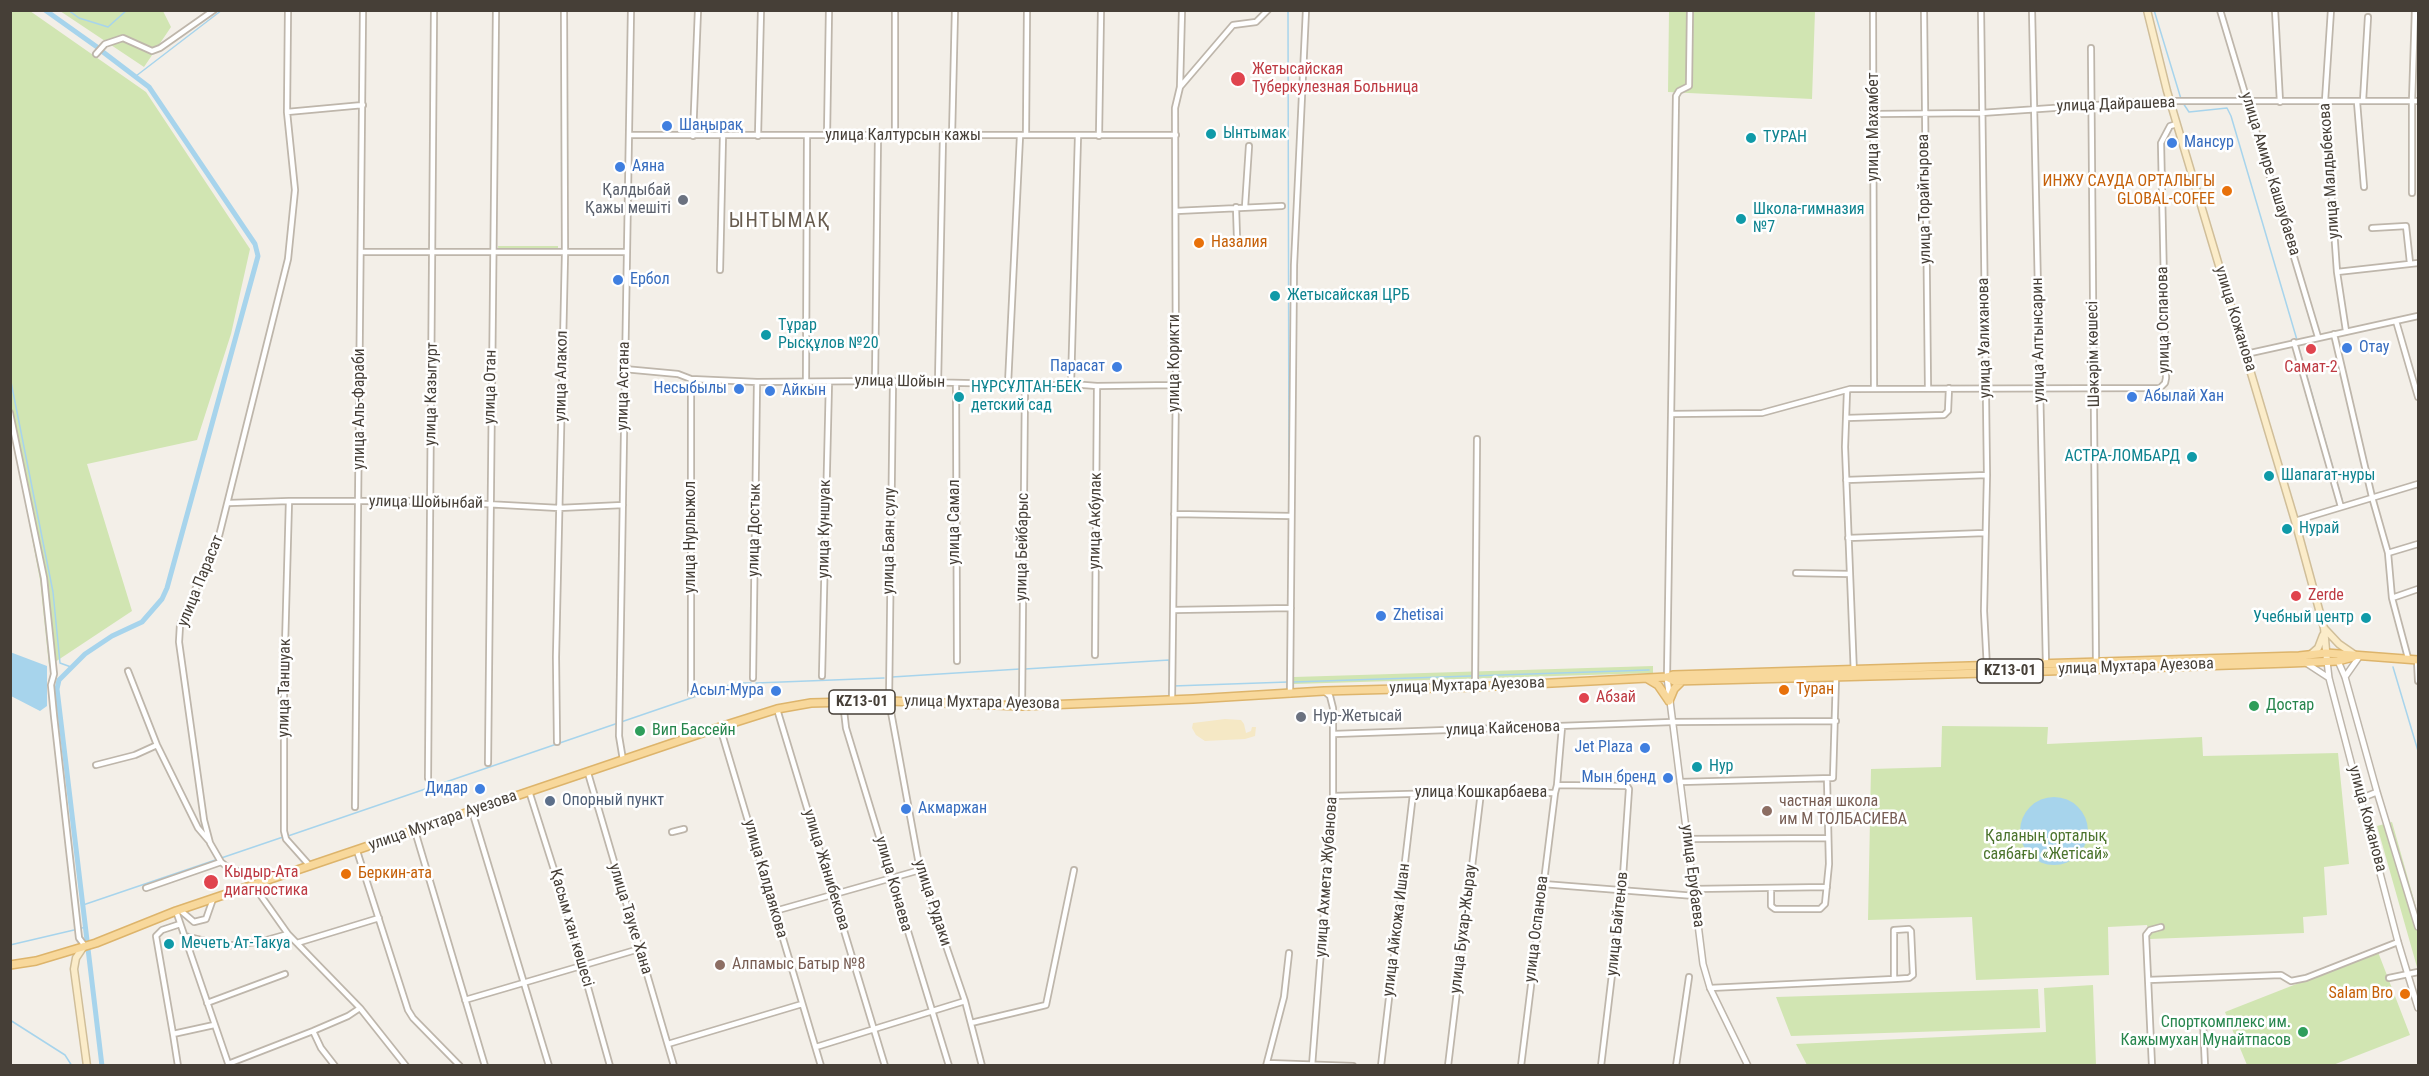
<!DOCTYPE html>
<meta charset="utf-8">
<style>
body{margin:0}
#map{position:relative;width:2429px;height:1076px;overflow:hidden;background:#f3efe8;font-family:"Roboto Condensed",sans-serif}
canvas{display:block}
.frame{position:absolute;inset:0;border:12px solid #463f37;pointer-events:none}
</style>
<div id="map">
<canvas width="2429" height="1076"></canvas>
<div class="frame"></div>
</div>
<script>
const ctx = document.querySelector('canvas').getContext('2d');
ctx.lineJoin = 'round';
function fill(path, color) {
  ctx.fillStyle = color;
  ctx.fill(path, 'evenodd');
}
function shape(rows) {
  const path = new Path2D();
  for (const r of rows) {
    if (r.length === 3) {
      path.moveTo(r[0] + r[2], r[1]);
      path.arc(r[0], r[1], r[2], 0, 2 * Math.PI);
      continue;
    }
    path.moveTo(r[0], r[1]);
    for (let i = 2; i < r.length; i += 2) path.lineTo(r[i], r[i + 1]);
  }
  return path;
}
function stroke(path, color, width, dash) {
  ctx.strokeStyle = color;
  ctx.lineWidth = width;
  ctx.lineCap = dash ? 'butt' : 'round';
  ctx.setLineDash(dash || []);
  ctx.stroke(path);
}
function drawText(font, color, halo, rows, align = 'center') {
  ctx.font = font + ' "Roboto Condensed",sans-serif';
  ctx.lineWidth = 5;
  ctx.setLineDash([]);
  ctx.textBaseline = 'middle';
  ctx.strokeStyle = halo;
  ctx.fillStyle = color;
  for (const [text, x, y, turn = 0] of rows) {
    ctx.save();
    ctx.translate(x, y);
    ctx.rotate((+turn || 0) * Math.PI / 180);
    ctx.textAlign = isNaN(turn) ? turn : align;
    if (halo) ctx.strokeText(text, 0, 0);
    ctx.fillText(text, 0, 0);
    ctx.restore();
  }
}
fill(shape([
 [10,11,30,11,146,92,250,249,231,334,197,440,87,464,132,611,49,666,40,580,11,428],
 [60,11,163,11,171,27,144,67],
 [1669,11,1815,11,1812,99,1668,92],
 [498,246,558,246,558,256,499,255],
 [1653,666,1653,673,1294,684,1294,677],
 [1942,726,2048,727,2047,744,2202,737,2203,756,2338,753,2349,864,2324,867,2327,915,2303,917,2304,933,2150,939,2147,925,2108,927,2109,975,1976,980,1972,917,1868,920,1871,769,1941,767],
 [2392,822,2418,914,2418,967,2417,967,2377,826],
 [2378,952,2410,1035,2333,1065,2247,1065,2225,1012],
 [2093,985,2096,1065,1807,1065,1796,1044,2046,1032,2044,988],
 [2038,989,2040,1028,1791,1036,1776,997]
]), '#d1e5b2');
fill(shape([
 [1225,719,1241,720,1244,724,1246,733,1251,731,1252,727,1256,727,1255,736,1245,739,1205,741,1196,735,1192,728,1193,723]
]), '#f5e8c5');
fill(shape([
 [10,652,47,666,47,706,40,711,11,696],
 [2054,831,34]
]), '#a7d4ec');
stroke(shape([
 [68,10,79,18,108,27,127,10],
 [1288,10,1289,513],
 [2154,10,2181,99],
 [136,76,222,10],
 [2183,103,2189,112,2227,108,2231,116,2297,340],
 [2298,345,2342,500],
 [10,377,53,592,60,663,71,667],
 [1289,517,1289,600],
 [2393,667,2418,751],
 [1025,669,1169,660,1170,685],
 [892,677,1020,669],
 [1293,682,1649,670],
 [756,683,884,678],
 [1173,686,1288,682],
 [288,836,735,683,751,683],
 [83,905,283,837],
 [82,928,85,927],
 [10,945,74,930],
 [10,1020,65,1055,72,1066]
]), '#a7d4ec', 1.5);
stroke(shape([
 [45,10,97,47],
 [102,1066,57,689,59,680,85,654,112,636,142,622,162,599,167,588,258,256,255,244,149,87,103,52]
]), '#a7d4ec', 5);
const minor = shape([
 [895,10,895,136],
 [1873,10,1874,388],
 [1924,10,1928,388],
 [1981,10,1987,475,1984,611,1987,668],
 [2032,10,2046,664],
 [2220,10,2318,337],
 [2275,10,2280,102],
 [2331,10,2325,101,2337,272,2346,331],
 [2091,48,2096,661],
 [96,54,105,44,123,38,152,51,160,48,214,10],
 [1180,87,1233,25,1256,22,1268,10],
 [2363,101,2368,17],
 [2357,102,2364,187],
 [287,112,363,105],
 [1875,114,1981,113,2154,101,2418,101],
 [630,135,1176,135],
 [1026,135,1027,10],
 [693,136,698,10],
 [758,136,761,10],
 [827,136,829,10],
 [952,136,955,10],
 [1099,136,1101,10],
 [2412,193,2412,101,2415,10],
 [1236,207,1237,238],
 [1245,207,1249,146],
 [1176,211,1282,206],
 [2372,228,2406,226,2410,263],
 [362,252,626,252],
 [720,270,723,135],
 [2337,272,2418,263],
 [2396,321,2418,397],
 [2334,334,2372,497,2388,553,2392,598,2408,658],
 [2294,342,2341,507],
 [2246,354,2418,316],
 [624,369,678,374,691,379,757,382,875,381,1008,384,1025,387,1071,384,1097,386,1176,385],
 [875,381,878,136],
 [893,381,889,701,920,870,965,1001,982,1066],
 [806,382,807,136],
 [938,383,943,136],
 [956,383,957,661],
 [1008,384,1020,136],
 [1071,384,1078,136],
 [1847,391,1845,447,1854,675],
 [10,413,44,578,54,674,51,685,54,716,79,938,85,946],
 [1671,414,1762,413,1850,389,2160,388,2165,383,2166,378,2161,143,2170,126,2177,124],
 [1846,418,1944,415,1948,411,1949,388],
 [1846,480,1987,475],
 [289,501,284,682,284,831,286,839,310,866],
 [229,503,289,501,430,501,559,508,623,505],
 [1174,514,1291,516],
 [2295,521,2418,484],
 [1848,538,1985,533],
 [2388,553,2418,544],
 [1796,573,1850,574],
 [2392,598,2418,589],
 [1174,610,1291,608],
 [1095,655,1097,386],
 [2417,660,2418,681],
 [128,671,157,745,198,828,209,841],
 [822,676,829,382],
 [1667,677,1676,96,1679,91,1689,86,1690,10],
 [753,678,757,382],
 [1475,687,1477,439],
 [691,694,691,379],
 [1290,694,1294,265,1306,10],
 [1172,699,1176,385,1175,108,1180,87,1182,10],
 [843,702,846,728,949,1066],
 [1022,706,1025,387],
 [777,709,885,1066],
 [720,727,821,1066],
 [1334,734,1672,722,1836,721],
 [557,742,556,657,565,254,564,10],
 [623,760,619,736,631,10],
 [488,763,496,10],
 [96,765,135,755,157,745],
 [588,773,674,1066],
 [428,778,434,10],
 [1680,782,1833,778,1836,677],
 [1557,785,1562,727],
 [529,791,563,898,610,1066],
 [1333,796,1481,792,1555,793,1557,785,1627,786,1629,789,1622,891,1601,1066],
 [355,807,363,10],
 [472,811,549,1066],
 [415,831,485,1066],
 [672,832,684,829],
 [1687,839,1827,838],
 [357,851,408,1010,413,1018,460,1066],
 [273,876,231,870,221,862,210,843,204,820,179,642,180,625,201,576,216,548,288,259,295,190,287,112,288,10],
 [1543,884,1695,896],
 [254,886,288,934,360,1008,406,1066],
 [146,888,221,862],
 [1771,888,1771,906,1775,909,1820,909,1825,904,1829,864,1827,779],
 [1694,889,1827,887],
 [180,910,194,922,206,919,213,899],
 [176,911,229,1066],
 [775,911,920,870],
 [180,924,162,930,156,936,173,1034,214,1025],
 [184,936,226,946,263,941,288,934],
 [297,943,379,918],
 [2389,978,2418,972],
 [2148,980,2281,975,2291,981,2306,978,2398,942],
 [1710,988,1894,979,1894,930,1909,929,1911,931,1913,975,1909,978,1894,979],
 [465,1000,639,949],
 [207,1003,285,974],
 [2203,1020,2205,1066],
 [971,1023,1046,1005,1074,870],
 [313,1031,321,1048,335,1066],
 [173,1034,178,1066],
 [668,1044,802,1004],
 [816,1047,965,1001],
 [1267,1063,1353,1066],
 [228,1064,313,1031,348,1016,360,1008],
 [1266,1066,1284,997,1289,953],
 [1312,1066,1333,796,1333,708,1330,696,1324,691],
 [1381,1066,1413,794],
 [1448,1066,1481,792],
 [1521,1066,1555,793],
 [1676,1066,1689,977],
 [2152,1066,2146,935,2150,930,2161,927]
]);
const tertiary = shape([
 [2327,661,2329,678,2398,942,2418,1008],
 [2338,661,2345,677,2377,792,2418,927],
 [2306,663,2329,678],
 [1667,677,1703,964,1710,988,1748,1066],
 [2345,677,2359,657],
 [2362,798,2377,792]
]);
const secondary = shape([
 [2147,10,2167,91,2295,521,2324,628,2327,661],
 [2324,628,2339,644,2355,655],
 [2310,655,2318,648,2323,635],
 [84,946,76,958,74,969,87,1066]
]);
const primary = shape([
 [1667,677,1674,681,1987,673,2290,663,2338,661,2353,657],
 [1648,679,1658,685,1669,701],
 [1669,701,1674,689,1682,681],
 [10,965,36,961,96,943,176,911,720,727,777,709,811,703,889,701,1022,706,1193,699,1324,691,1475,687,1667,677,1673,675,2299,656,2326,653,2418,660]
]);
stroke(minor, '#beb6ab', 8);
stroke(tertiary, '#beb6ab', 8);
stroke(secondary, '#d0be99', 9);
stroke(primary, '#ddb46b', 10);
stroke(minor, '#fff', 4.5);
stroke(tertiary, '#fff', 5);
stroke(secondary, '#fbecc9', 6);
stroke(primary, '#f8d89b', 7);
for (const [x, y, r, color] of [
 [1238,79,8,"#e0444e"],
 [667,126,6,"#3f7fe0"],
 [1211,134,6,"#0f9aa8"],
 [1751,138,6,"#0f9aa8"],
 [2172,143,6,"#3f7fe0"],
 [620,167,6,"#3f7fe0"],
 [2227,191,6,"#e8710a"],
 [683,200,6,"#6b7280"],
 [1741,219,6,"#0f9aa8"],
 [1199,243,6,"#e8710a"],
 [618,280,6,"#3f7fe0"],
 [1275,296,6,"#0f9aa8"],
 [766,335,6,"#0f9aa8"],
 [2347,348,6,"#3f7fe0"],
 [2311,349,6,"#e0444e"],
 [1117,367,6,"#3f7fe0"],
 [739,389,6,"#3f7fe0"],
 [770,391,6,"#3f7fe0"],
 [959,397,6,"#0f9aa8"],
 [2132,397,6,"#3f7fe0"],
 [2192,457,6,"#0f9aa8"],
 [2269,476,6,"#0f9aa8"],
 [2287,529,6,"#0f9aa8"],
 [2296,596,6,"#e0444e"],
 [1381,616,6,"#3f7fe0"],
 [2366,618,6,"#0f9aa8"],
 [1784,690,6,"#e8710a"],
 [776,691,6,"#3f7fe0"],
 [1584,698,6,"#e0444e"],
 [2254,706,6,"#2e9e5b"],
 [1301,717,6,"#6b7280"],
 [640,731,6,"#2e9e5b"],
 [1645,748,6,"#3f7fe0"],
 [1697,767,6,"#0f9aa8"],
 [1668,778,6,"#3f7fe0"],
 [480,789,6,"#3f7fe0"],
 [550,801,6,"#5c6f8a"],
 [906,809,6,"#3f7fe0"],
 [1767,811,6,"#8d6e63"],
 [346,874,6,"#e8710a"],
 [211,882,8,"#e0444e"],
 [169,944,6,"#0f9aa8"],
 [720,965,6,"#8d6e63"],
 [2405,994,6,"#e8710a"],
 [2303,1032,6,"#2e9e5b"]
]) {
  const dot = new Path2D();
  dot.arc(x, y, r, 0, 2 * Math.PI);
  ctx.fillStyle = color;
  ctx.fill(dot);
  stroke(dot, '#fff', 2);
}
for (const [x, y, w] of [
 [2010,671,66],
 [862,702,66]
]) {
  const box = new Path2D();
  box.roundRect(x - w / 2, y - 12, w, 24, 4.5);
  ctx.fillStyle = '#fff';
  ctx.fill(box);
  stroke(box, '#463f37', 1.5);
}
drawText('bold 15px', '#463f37', null, [
 ["KZ13-01",2010,671],
 ["KZ13-01",862,702]
]);
drawText('16px', '#be3a42', '#fff', [
 ["Жетысайская",1252,70],
 ["Туберкулезная Больница",1252,88],
 ["Самат-2",2311,368,"center"],
 ["Zerde",2308,596],
 ["Абзай",1596,698],
 ["Кыдыр-Ата",224,873],
 ["диагностика",224,891]
], 'left');
drawText('16px', '#463f37', '#fff', [
 ["улица Дайрашева",2116,105,-2],
 ["улица Махамбет",1874,127,-90],
 ["улица Калтурсын кажы",903,136],
 ["улица Малдыбекова",2330,171,-94],
 ["улица Амире Кашаубаева",2270,174,73],
 ["улица Торайгырова",1925,199,-91],
 ["улица Кожанова",2235,319,73],
 ["улица Оспанова",2164,320,-91],
 ["улица Уалиханова",1985,338,-91],
 ["улица Алтынсарин",2039,340,-91],
 ["Шәкәрім көшесі",2094,354,-91],
 ["улица Корикти",1175,363,-90],
 ["улица Алакол",562,376,-89],
 ["улица Шойын",900,382,1],
 ["улица Астана",624,386,-89],
 ["улица Отан",491,387,-89],
 ["улица Казыгурт",432,394,-89],
 ["улица Аль-Фараби",360,409,-90],
 ["улица Шойынбай",426,503,1],
 ["улица Акбулак",1096,521,-89],
 ["улица Самал",955,522,-90],
 ["улица Куншуак",825,529,-89],
 ["улица Достык",755,530,-89],
 ["улица Нурлыжол",691,537,-90],
 ["улица Баян сулу",890,541,-89],
 ["улица Бейбарыс",1023,547,-89],
 ["улица Парасат",201,581,-68],
 ["улица Мухтара Ауезова",2136,667,-2],
 ["улица Мухтара Ауезова",1467,686,-2],
 ["улица Таншуак",285,688,-89],
 ["улица Мухтара Ауезова",982,703,1],
 ["улица Кайсенова",1503,729,-2],
 ["улица Кошкарбаева",1481,793],
 ["улица Кожанова",2367,819,75],
 ["улица Мухтара Ауезова",443,821,-19],
 ["улица Жанибекова",826,870,73],
 ["улица Ерубаева",1692,876,83],
 ["улица Ахмета Жубанова",1327,877,-86],
 ["улица Калдаякова",765,879,74],
 ["улица Конаева",893,884,74],
 ["улица Рудаки",932,903,72],
 ["улица Тауке Хана",630,919,73],
 ["улица Байтенов",1618,924,-84],
 ["Қасым хан көшесі",571,928,74],
 ["улица Бухар-Жырау",1464,929,-83],
 ["улица Оспанова",1537,929,-83],
 ["улица Айкожа Ишан",1397,930,-83]
]);
drawText('16px', '#366cbe', '#fff', [
 ["Шаңырақ",679,126],
 ["Мансур",2184,143],
 ["Аяна",632,167],
 ["Ербол",630,280],
 ["Отау",2359,348],
 ["Парасат",1105,367,"right"],
 ["Несыбылы",727,389,"right"],
 ["Айкын",782,391],
 ["Абылай Хан",2144,397],
 ["Zhetisai",1393,616],
 ["Асыл-Мура",764,691,"right"],
 ["Jet Plaza",1633,748,"right"],
 ["Мын бренд",1656,778,"right"],
 ["Дидар",468,789,"right"],
 ["Акмаржан",918,809]
], 'left');
drawText('16px', '#0d838f', '#fff', [
 ["Ынтымак",1223,134],
 ["ТУРАН",1763,138],
 ["Школа-гимназия",1753,210],
 ["№7",1753,228],
 ["Жетысайская ЦРБ",1287,296],
 ["Тұрар",778,326],
 ["Рысқұлов №20",778,344],
 ["НҰРСҰЛТАН-БЕК",971,388],
 ["детский сад",971,406],
 ["АСТРА-ЛОМБАРД",2180,457,"right"],
 ["Шапагат-нуры",2281,476],
 ["Нурай",2299,529],
 ["Учебный центр",2354,618,"right"],
 ["Нур",1709,767],
 ["Мечеть Ат-Такуа",181,944]
], 'left');
drawText('16px', '#c56008', '#fff', [
 ["ИНЖУ САУДА ОРТАЛЫГЫ",2215,182,"right"],
 ["GLOBAL-COFEE",2215,200,"right"],
 ["Назалия",1211,243],
 ["Туран",1796,690],
 ["Беркин-ата",358,874],
 ["Salam Bro",2393,994,"right"]
], 'left');
drawText('16px', '#5b616d', '#fff', [
 ["Қалдыбай",671,191],
 ["Қажы мешіті",671,209],
 ["Нур-Жетысай",1313,717,"left"]
], 'right');
drawText('16px', '#27864d', '#fff', [
 ["Достар",2266,706],
 ["Вип Бассейн",652,731],
 ["Спорткомплекс им.",2291,1023,"right"],
 ["Кажымухан Мунайтпасов",2291,1041,"right"]
], 'left');
drawText('16px', '#4e5e75', '#fff', [
 ["Опорный пункт",562,801]
], 'left');
drawText('16px', '#785e54', '#fff', [
 ["частная школа",1779,802],
 ["им М ТОЛБАСИЕВА",1779,820],
 ["Алпамыс Батыр №8",732,965]
], 'left');
drawText('16px', '#4c742d', '#fff', [
 ["Қаланың орталық",2046,837],
 ["саябағы «Жетісай»",2046,855]
]);
ctx.letterSpacing = '1.5px';
drawText('20px', '#685c4f', '#fff', [
 ["ЫНТЫМАҚ",780,222]
]);
ctx.letterSpacing = '0px';
</script>
